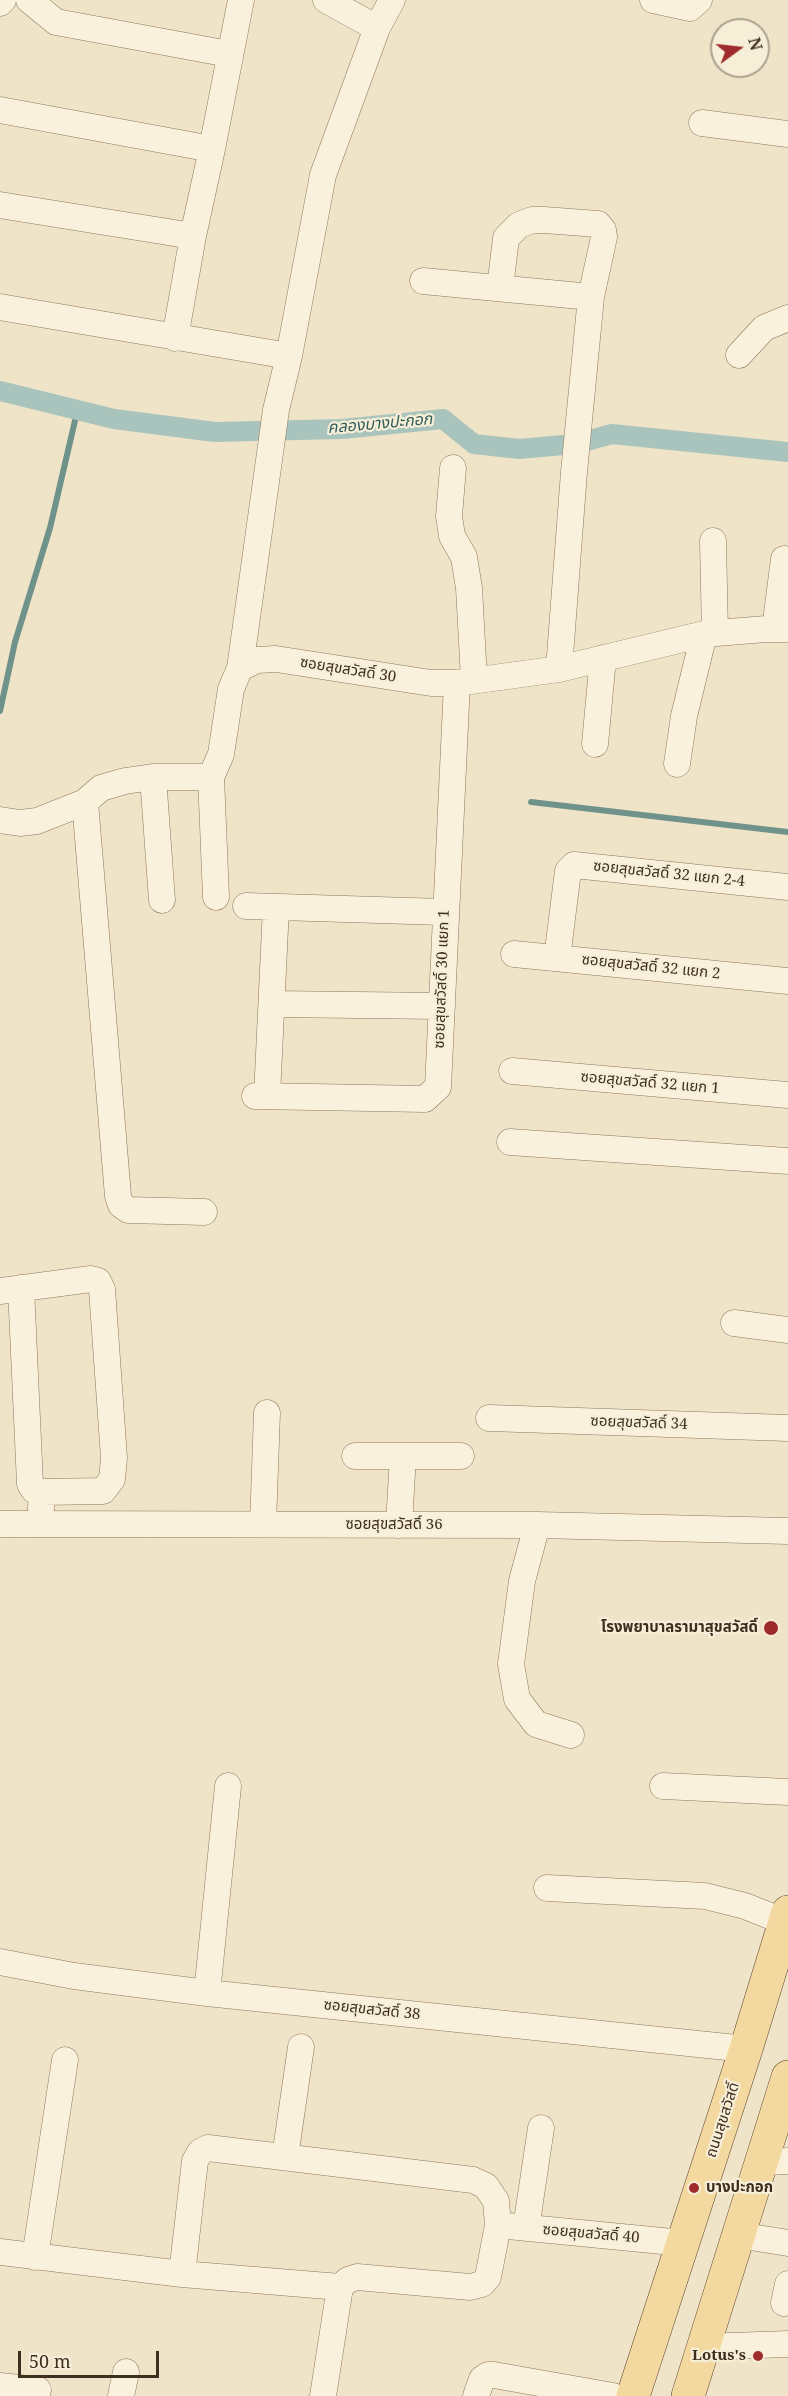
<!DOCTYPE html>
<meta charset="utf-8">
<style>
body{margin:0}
#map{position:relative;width:788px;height:2396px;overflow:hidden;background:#f0e4c8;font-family:"Noto Serif",serif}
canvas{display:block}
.north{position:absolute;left:710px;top:18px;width:60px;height:60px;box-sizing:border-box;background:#f7eed8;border:2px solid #ada18e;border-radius:50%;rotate:75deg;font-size:16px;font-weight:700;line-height:24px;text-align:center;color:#3d2e20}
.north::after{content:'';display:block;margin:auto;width:21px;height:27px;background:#9e2a2b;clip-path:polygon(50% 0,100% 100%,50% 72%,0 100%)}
.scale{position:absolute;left:18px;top:2351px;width:141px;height:27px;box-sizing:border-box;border:3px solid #3d2e20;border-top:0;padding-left:8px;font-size:18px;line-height:21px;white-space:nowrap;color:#3d2e20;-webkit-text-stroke:4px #f7eed8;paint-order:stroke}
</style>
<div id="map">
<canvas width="788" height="2396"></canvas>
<div class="north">N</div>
<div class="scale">50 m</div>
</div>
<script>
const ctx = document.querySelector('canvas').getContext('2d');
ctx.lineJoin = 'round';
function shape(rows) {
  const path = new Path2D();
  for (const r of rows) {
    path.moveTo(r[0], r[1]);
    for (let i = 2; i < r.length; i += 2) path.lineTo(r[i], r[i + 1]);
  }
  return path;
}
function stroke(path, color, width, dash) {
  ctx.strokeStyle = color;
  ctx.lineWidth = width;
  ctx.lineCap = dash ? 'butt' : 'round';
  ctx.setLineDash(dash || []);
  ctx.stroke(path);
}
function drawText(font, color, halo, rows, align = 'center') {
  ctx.font = font + ' "Noto Serif","Noto Sans Thai",serif';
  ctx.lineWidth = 4.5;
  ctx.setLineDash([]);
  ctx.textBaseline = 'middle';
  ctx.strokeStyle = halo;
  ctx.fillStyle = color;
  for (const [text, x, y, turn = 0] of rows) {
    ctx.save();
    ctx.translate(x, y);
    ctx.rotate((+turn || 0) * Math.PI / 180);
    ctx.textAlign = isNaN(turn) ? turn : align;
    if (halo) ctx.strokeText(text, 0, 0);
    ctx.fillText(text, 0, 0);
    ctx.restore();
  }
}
stroke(shape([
 [0,711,15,642,50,528,77,412],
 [531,802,788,832]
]), '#6f938a', 6);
stroke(shape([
 [0,391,114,419,215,432,342,429,443,419,474,444,519,449,575,444,612,434,788,452]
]), '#a9c4bc', 20);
const minor = shape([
 [29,0,56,22,229,54],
 [326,0,377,28],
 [653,0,690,8,699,0],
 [0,3,3,0],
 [0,110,212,149],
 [702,123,788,134],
 [0,205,193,236],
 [423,281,591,297],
 [500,288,506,238,519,225,532,220,544,220,598,224,603,230,604,237,591,297,574,472,559,669],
 [0,307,289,356],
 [175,338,193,236,212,149,241,0],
 [739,355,764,328,788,318],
 [453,468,449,516,452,536,464,557,469,588,474,679],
 [713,541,715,633],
 [775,629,784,559],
 [240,668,276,410,289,356,323,175,377,28,392,0],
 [595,744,603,658],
 [677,764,684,716,704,634],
 [153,777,162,900],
 [211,777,216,897],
 [85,802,118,1196,121,1205,128,1210,204,1212],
 [0,820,20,823,37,821,85,802,101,788,125,781,153,777,211,777,221,754,231,689,240,668,257,660,276,659,431,683,457,683,559,669,704,634,766,629,788,629],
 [246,906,444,912],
 [514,954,788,981],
 [557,958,568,871,574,865,788,887],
 [272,1004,442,1006],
 [512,1071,788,1095],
 [255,1096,425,1099,438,1087,457,683],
 [267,1096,276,907],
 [510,1142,788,1161],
 [21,1288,30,1484,34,1490,42,1492],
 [0,1291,91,1279,98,1281,102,1289,114,1458,112,1479,103,1491,42,1492,40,1524],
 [734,1323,788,1330],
 [489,1418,788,1428],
 [355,1456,461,1456],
 [0,1524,537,1525,788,1531],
 [263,1524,267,1413],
 [399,1525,403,1456],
 [537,1525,522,1581,511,1664,517,1699,536,1724,571,1735],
 [663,1786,788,1792],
 [547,1888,705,1896,745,1906,785,1922],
 [0,1962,74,1976,207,1993,746,2049],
 [207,1993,228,1786],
 [285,2157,301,2047],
 [760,2162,788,2161],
 [498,2225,683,2243],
 [526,2228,541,2128],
 [738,2235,788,2243],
 [0,2252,182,2274,340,2287,348,2280,357,2277,470,2287,482,2284,488,2277,498,2225,496,2201,486,2186,473,2180,208,2148,200,2152,195,2161,182,2274],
 [35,2257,65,2060],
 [784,2303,788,2284],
 [703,2347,788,2344],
 [0,2386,38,2390],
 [121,2396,126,2372],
 [323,2396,340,2287],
 [476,2396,482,2379,488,2375,494,2375,613,2396]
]);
const major = shape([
 [633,2396,746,2049,788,1912],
 [688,2396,788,2077]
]);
stroke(minor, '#8d765c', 27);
stroke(major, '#5b4430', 34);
stroke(minor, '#faf1dc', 26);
stroke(major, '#f3d9a0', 33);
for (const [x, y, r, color] of [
 [771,1628,8,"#9e2a2b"],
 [694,2188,6,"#9e2a2b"],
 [758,2356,6,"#9e2a2b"]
]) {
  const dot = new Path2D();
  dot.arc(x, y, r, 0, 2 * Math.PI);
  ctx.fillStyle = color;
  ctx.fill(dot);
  stroke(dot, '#f7eed8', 2);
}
drawText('15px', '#3d2e20', '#f7eed8', [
 ["ซอยสุขสวัสดิ์ 30",348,670,9],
 ["ซอยสุขสวัสดิ์ 32 แยก 2-4",669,874,6],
 ["ซอยสุขสวัสดิ์ 32 แยก 2",651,967,6],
 ["ซอยสุขสวัสดิ์ 30 แยก 1",442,979,-88],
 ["ซอยสุขสวัสดิ์ 32 แยก 1",650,1083,5],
 ["ซอยสุขสวัสดิ์ 34",639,1423,2],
 ["ซอยสุขสวัสดิ์ 36",394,1525],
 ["ซอยสุขสวัสดิ์ 38",372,2010,6],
 ["ถนนสุขสวัสดิ์",723,2120,-72],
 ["ซอยสุขสวัสดิ์ 40",591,2234,5]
]);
drawText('bold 15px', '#3d2e20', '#f7eed8', [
 ["โรงพยาบาลรามาสุขสวัสดิ์",758,1628],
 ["บางปะกอก",706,2188,"left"],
 ["Lotus's",746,2356]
], 'right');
drawText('italic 16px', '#2f5d5a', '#f7eed8', [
 ["คลองบางปะกอก",380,424,-5]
]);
</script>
